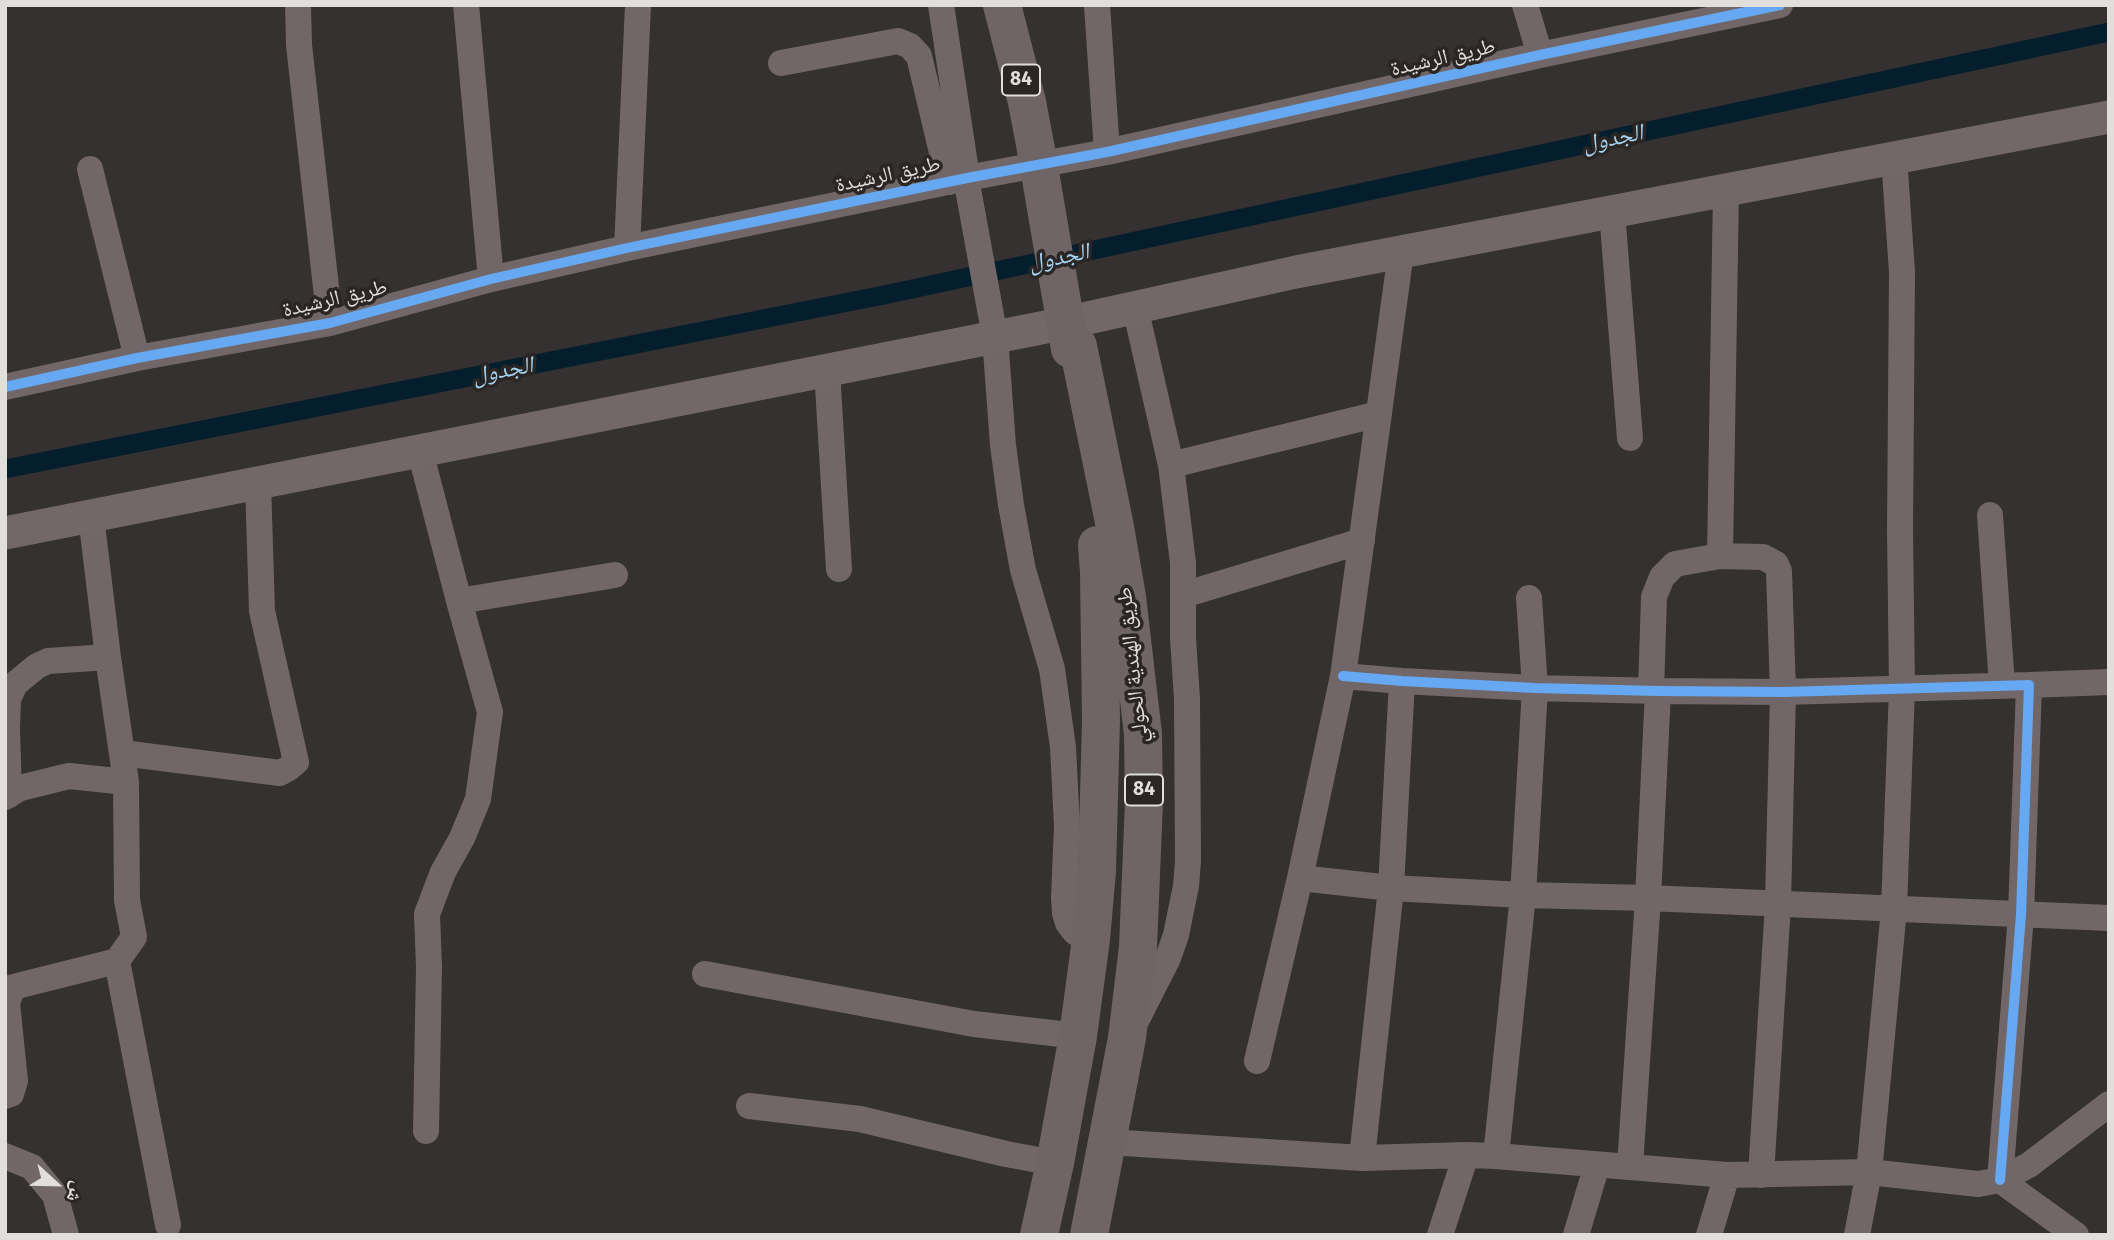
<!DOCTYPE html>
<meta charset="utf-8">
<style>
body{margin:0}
#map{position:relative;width:2114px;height:1240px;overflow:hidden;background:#343130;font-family:"Fira Sans","Noto Naskh Arabic",sans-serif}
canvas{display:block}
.frame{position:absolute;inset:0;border:7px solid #e1dedc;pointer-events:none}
.north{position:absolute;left:21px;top:1149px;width:70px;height:70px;-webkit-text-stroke:5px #2b2624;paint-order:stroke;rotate:112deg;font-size:19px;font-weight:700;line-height:28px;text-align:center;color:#e1dedc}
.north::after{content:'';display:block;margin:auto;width:24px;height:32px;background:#e1dedc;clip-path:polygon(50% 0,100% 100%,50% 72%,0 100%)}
</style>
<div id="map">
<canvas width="2114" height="1240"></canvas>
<div class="frame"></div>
<div class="north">ش</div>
</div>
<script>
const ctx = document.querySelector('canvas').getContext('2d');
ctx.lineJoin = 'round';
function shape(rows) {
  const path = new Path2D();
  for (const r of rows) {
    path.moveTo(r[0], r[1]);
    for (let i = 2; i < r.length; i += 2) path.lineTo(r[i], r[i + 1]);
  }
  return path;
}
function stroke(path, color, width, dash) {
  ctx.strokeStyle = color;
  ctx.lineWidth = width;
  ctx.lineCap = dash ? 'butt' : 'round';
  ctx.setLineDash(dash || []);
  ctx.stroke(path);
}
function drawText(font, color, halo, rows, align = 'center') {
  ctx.font = font + ' "Fira Sans","Noto Naskh Arabic",sans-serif';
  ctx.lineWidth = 7;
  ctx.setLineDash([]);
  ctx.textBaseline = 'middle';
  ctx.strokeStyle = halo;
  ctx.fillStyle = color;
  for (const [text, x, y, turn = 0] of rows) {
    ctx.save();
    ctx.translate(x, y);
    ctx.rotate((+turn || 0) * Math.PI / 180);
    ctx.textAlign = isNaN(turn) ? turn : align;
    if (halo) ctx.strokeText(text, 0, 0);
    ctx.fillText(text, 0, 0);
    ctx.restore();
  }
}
stroke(shape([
 [5,469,884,295,2109,32]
]), '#051e2e', 19);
stroke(shape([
 [298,5,299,45,330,323],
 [466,5,491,279],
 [941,5,967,178],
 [1097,5,1107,152],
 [1525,5,1540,55],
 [781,63,898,41,910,46,919,56,949,182],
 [90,169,137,358],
 [966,178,995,337,1003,445,1011,505,1023,570,1052,669,1063,747,1067,826,1064,897,1065,913,1068,923,1075,932,1084,938,1091,939],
 [1612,212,1630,438],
 [627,248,638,5],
 [1135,307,1171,465,1183,563,1183,638,1187,699,1188,861,1186,886,1176,935,1168,958,1137,1019],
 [827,370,839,569],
 [5,387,137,358,330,323,491,279,627,248,967,178,1107,152,1540,55,1780,5],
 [420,451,459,601,490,712,478,799,462,838,443,872,427,914,429,967,426,1131],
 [1171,465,1379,414],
 [1990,515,2002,685],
 [91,516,108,657,126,782,127,900,134,937,117,961,168,1225],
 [1720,556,1726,190],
 [1183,595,1362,541],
 [459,601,615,575],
 [1343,676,1402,681,1535,688,1658,691,1783,692,2029,685,2021,915,2000,1180],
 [2029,685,2109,682],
 [1651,691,1654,597,1662,577,1675,564,1720,556,1763,557,1776,564,1779,571,1783,692,1778,904,1761,1175],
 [122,753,280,773,289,768,296,762,262,611,258,483],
 [9,795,7,728,8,699,15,684,37,666,48,661,108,657],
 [5,797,20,788,69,776,126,782],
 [1300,878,1391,888,1523,895,1648,898,2109,918],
 [705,974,974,1024,1078,1036],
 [1257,1061,1300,878,1343,676,1401,252],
 [5,1096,11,1094,15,1081,7,1003,13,987,117,961],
 [749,1106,860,1119,1006,1154,1055,1163],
 [1108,1142,1362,1158,1466,1155,1496,1156,1727,1175,1869,1172,1978,1184,2000,1180,2029,1165,2109,1104],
 [5,1156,32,1167,55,1195,66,1235],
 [1496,1156,1523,895,1535,688,1529,598],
 [1362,1158,1391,888,1402,681],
 [1630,1166,1648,898,1658,691],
 [2000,1180,2076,1235],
 [1440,1235,1466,1155],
 [1576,1235,1597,1165],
 [1709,1235,1727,1175],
 [1857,1235,1869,1172,1894,909,1902,688,1900,530,1902,272,1894,157]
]), '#716769', 26);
stroke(shape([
 [5,533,1056,325,1296,272,2109,117]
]), '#726868', 33);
stroke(shape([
 [1002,5,1027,102,1037,155],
 [1078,346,1115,527,1127,597,1143,734,1144,802,1138,947,1127,1038,1089,1235],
 [1039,1235,1055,1163,1078,1036,1091,939,1097,871,1101,720,1099,572,1097,545]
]), '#6f6566', 38);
stroke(shape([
 [1037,155,1070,349]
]), '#6f6566', 38);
stroke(shape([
 [5,387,137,358,330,323,491,279,627,248,967,178,1107,152,1540,55,1780,5],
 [1343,676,1402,681,1535,688,1658,691,1783,692,2029,685,2021,915,2000,1180]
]), '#66a8f1', 10);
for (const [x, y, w] of [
 [1021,80,38],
 [1144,790,38]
]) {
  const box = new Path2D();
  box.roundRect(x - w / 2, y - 15.5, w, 31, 5);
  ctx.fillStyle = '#2b2624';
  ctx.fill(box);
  stroke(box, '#e1dedc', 2);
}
drawText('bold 19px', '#e1dedc', null, [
 ["84",1021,80],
 ["84",1144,790]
]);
drawText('21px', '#e1dedc', '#2b2624', [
 ["طريق الرشيدة",1443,58,-13],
 ["طريق الرشيدة",888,175,-12],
 ["طريق الرشيدة",335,299,-13],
 ["طريق الهندية الحولي",1133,665,-96]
]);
drawText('italic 23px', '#a2d3f3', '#2b2624', [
 ["الجدول",1613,139,-12],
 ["الجدول",1059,258,-12],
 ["الجدول",503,371,-11]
]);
</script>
